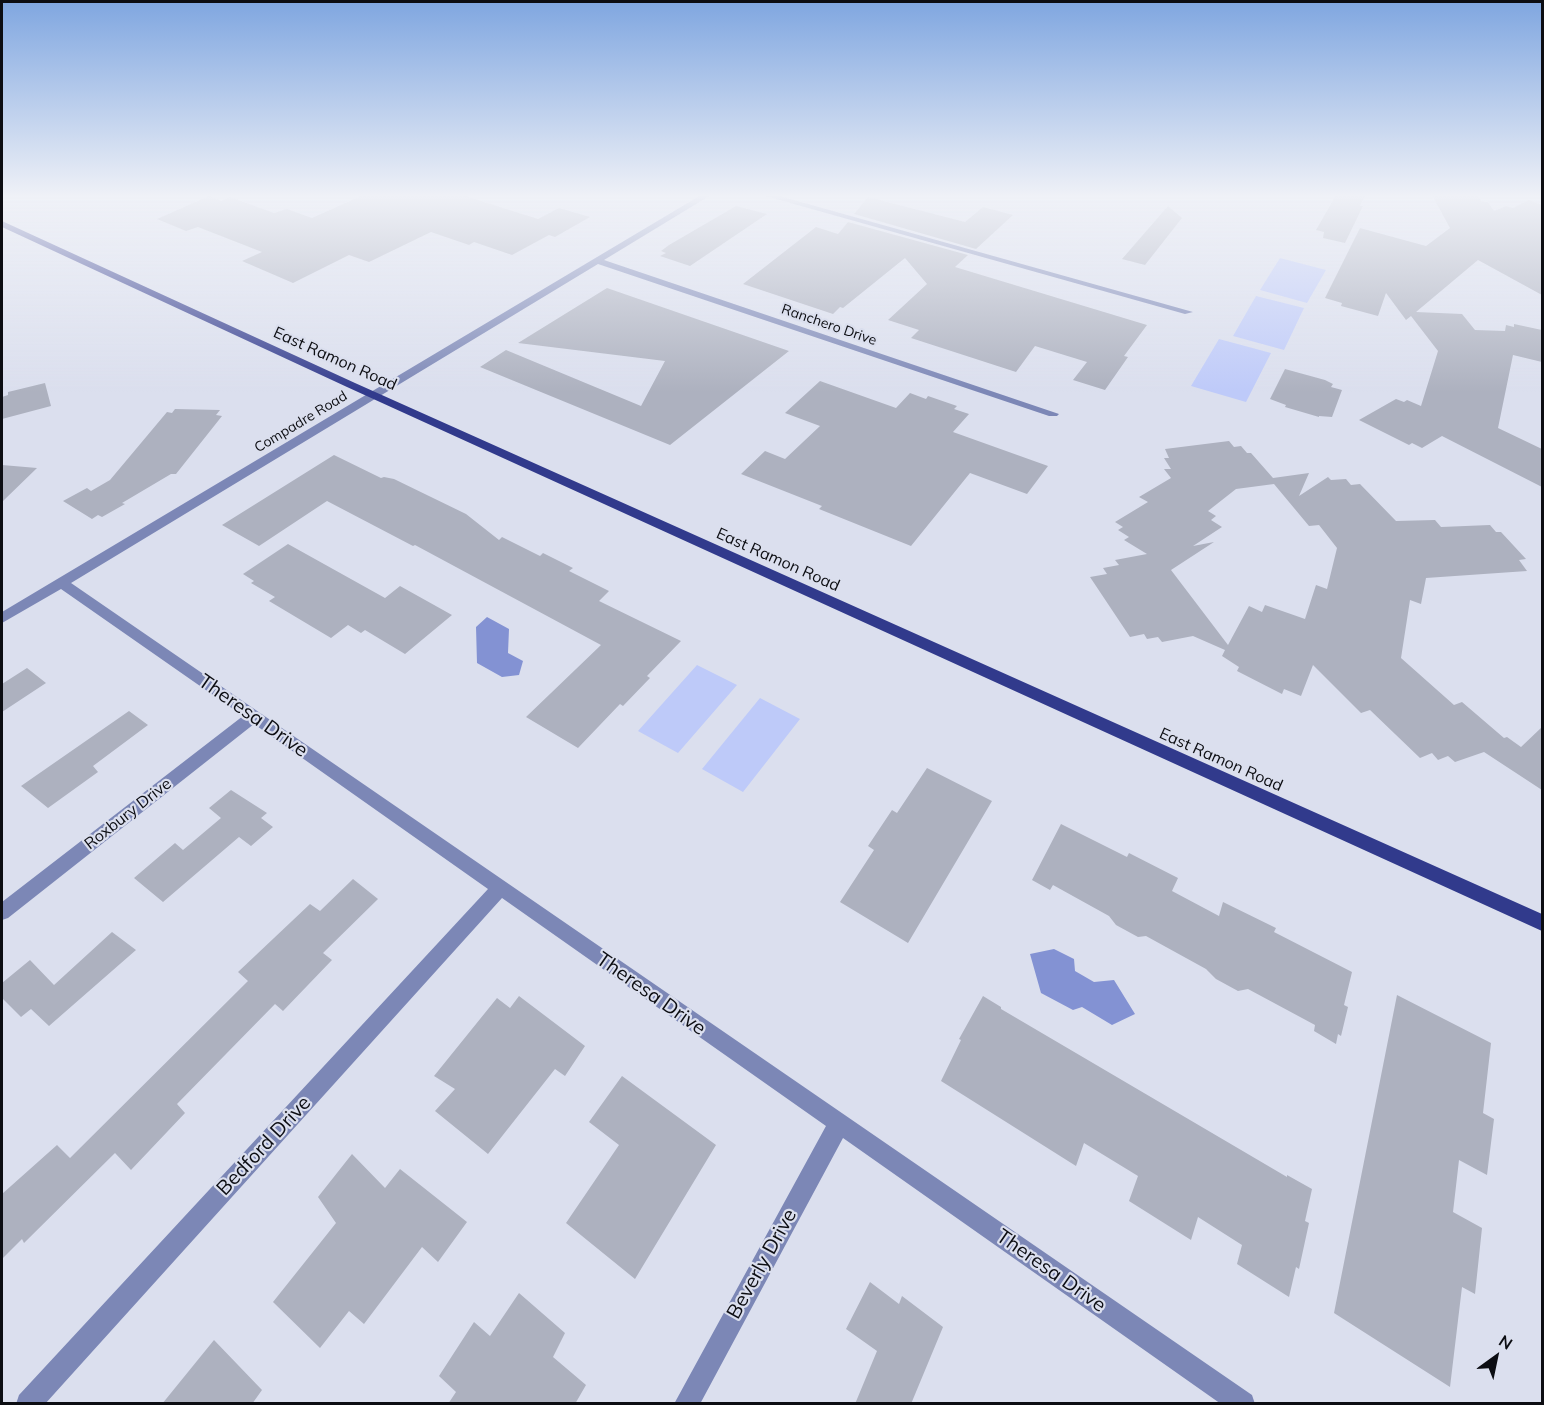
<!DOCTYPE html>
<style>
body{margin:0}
#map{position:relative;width:1544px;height:1405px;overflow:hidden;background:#dbdfee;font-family:Mulish,sans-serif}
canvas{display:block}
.frame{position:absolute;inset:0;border:3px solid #0c0d12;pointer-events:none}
.north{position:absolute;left:1466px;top:1327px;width:60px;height:60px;-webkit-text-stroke:4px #dbdfee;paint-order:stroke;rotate:33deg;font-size:16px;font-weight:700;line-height:24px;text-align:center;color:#0c0d12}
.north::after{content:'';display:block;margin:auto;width:21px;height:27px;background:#0c0d12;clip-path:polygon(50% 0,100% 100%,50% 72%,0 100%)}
</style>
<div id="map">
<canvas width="1544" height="1405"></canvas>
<div class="frame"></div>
<div class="north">N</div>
</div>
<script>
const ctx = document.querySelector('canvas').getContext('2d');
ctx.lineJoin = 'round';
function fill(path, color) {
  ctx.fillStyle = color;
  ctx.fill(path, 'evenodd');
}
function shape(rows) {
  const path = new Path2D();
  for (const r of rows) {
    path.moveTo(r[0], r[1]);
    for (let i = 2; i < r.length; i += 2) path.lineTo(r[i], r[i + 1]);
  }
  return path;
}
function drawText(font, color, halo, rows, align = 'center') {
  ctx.font = font + ' Mulish,sans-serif';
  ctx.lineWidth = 4.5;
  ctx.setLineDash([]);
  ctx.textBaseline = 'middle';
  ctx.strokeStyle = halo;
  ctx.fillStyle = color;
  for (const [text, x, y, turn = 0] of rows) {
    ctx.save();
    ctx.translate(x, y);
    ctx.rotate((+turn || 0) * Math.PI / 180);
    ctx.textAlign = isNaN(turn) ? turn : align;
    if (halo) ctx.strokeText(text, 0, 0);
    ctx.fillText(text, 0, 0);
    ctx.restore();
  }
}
fill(shape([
 [1280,258,1326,270,1307,303,1260,290],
 [1256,296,1304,308,1284,350,1233,336],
 [1219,339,1271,353,1246,402,1191,386],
 [697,665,737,685,678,753,638,731],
 [760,698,800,719,743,792,702,769]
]), '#becaf9');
fill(shape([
 [487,617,509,629,508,653,523,661,519,675,502,677,477,663,476,627],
 [1054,949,1074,959,1075,971,1094,982,1114,980,1135,1014,1112,1025,1082,1007,1073,1010,1041,993,1030,954]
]), '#8392d3');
fill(shape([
 [363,195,462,195,538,219,559,208,590,217,555,237,549,235,512,255,474,242,469,245,431,232,369,262,349,255,293,283,242,261,262,252,198,227,186,231,157,219,209,196,221,201,230,197,274,213,287,209,312,218],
 [1336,195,1365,195,1360,206,1363,206,1345,243,1323,238,1324,232,1316,230],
 [1432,195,1477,195,1481,201,1488,202,1494,211,1506,206,1513,208,1529,200,1542,205,1542,263,1541,264,1542,295,1478,260,1416,312,1462,314,1475,330,1505,331,1506,325,1514,327,1514,324,1542,330,1542,362,1513,355,1498,428,1542,449,1542,487,1442,436,1422,448,1412,443,1409,445,1359,420,1396,399,1404,402,1407,400,1421,406,1438,351,1411,316,1406,320,1386,293,1378,316,1341,306,1342,303,1325,298,1360,228,1426,246,1450,228],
 [868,197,965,222,983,207,1013,215,976,249,854,214],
 [736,206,767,214,690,266,660,256,666,253,661,251,669,245],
 [1168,206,1182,218,1145,265,1122,259],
 [848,222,968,255,955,267,1147,325,1124,356,1128,357,1105,390,1073,380,1087,362,1035,346,1016,372,911,338,919,330,888,320,927,284,905,258,843,308,840,307,833,314,743,284,816,227,838,234],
 [607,288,789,351,670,445,480,367,506,350,641,406,665,361,518,343],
 [1285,369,1325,380,1333,384,1331,387,1342,390,1332,417,1319,416,1319,417,1285,407,1286,405,1270,399],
 [820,381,896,408,910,393,926,399,928,396,957,406,954,409,969,414,953,432,1048,466,1027,494,970,473,911,546,819,509,822,506,741,474,765,451,785,459,820,426,785,413],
 [45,383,51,406,2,419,2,397,8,395,8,392],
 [175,409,220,410,216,415,222,416,176,474,171,474,122,503,125,504,102,517,98,515,92,519,63,501,87,488,91,491,110,480,167,412,172,413],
 [1229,441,1234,447,1241,446,1247,453,1251,453,1273,478,1309,473,1299,496,1328,477,1331,480,1346,479,1351,485,1360,484,1396,521,1435,520,1441,527,1490,525,1496,532,1501,532,1526,559,1519,560,1527,571,1426,578,1421,604,1410,600,1401,658,1454,705,1462,702,1504,738,1507,737,1521,747,1542,727,1542,790,1484,752,1455,762,1448,756,1438,760,1432,753,1420,758,1370,710,1361,713,1313,665,1301,696,1284,689,1282,694,1237,671,1239,667,1222,656,1225,650,1193,636,1162,642,1158,637,1147,639,1144,634,1130,637,1090,577,1107,574,1103,568,1119,565,1115,560,1147,554,1124,540,1129,537,1118,530,1123,527,1115,522,1148,502,1139,497,1171,478,1164,469,1171,469,1164,458,1169,458,1165,449],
 [1274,484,1309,526,1319,525,1337,548,1327,589,1316,585,1305,619,1265,605,1262,612,1249,606,1228,645,1171,570,1214,542,1193,546,1222,527,1211,520,1216,516,1208,511,1236,489],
 [334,455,381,478,384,477,394,479,466,514,499,540,502,537,540,556,543,553,573,568,569,571,609,591,599,601,681,641,647,676,650,678,623,706,620,704,578,748,526,717,601,645,415,545,413,546,327,501,259,546,222,525],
 [2,465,37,468,2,502],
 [288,544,385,598,400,586,452,615,405,654,365,630,361,633,348,625,331,638,269,601,275,597,251,583,254,581,243,574],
 [27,668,46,683,2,712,2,684],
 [129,711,148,725,93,766,98,772,48,808,21,786],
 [927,768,992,801,908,943,840,902,874,850,868,846,892,810,897,813],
 [231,790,267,813,261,818,273,827,251,846,239,837,163,902,134,878,175,843,183,850,221,818,209,808],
 [1061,824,1127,857,1129,853,1178,878,1172,891,1219,916,1223,902,1276,928,1274,932,1352,972,1344,1005,1348,1007,1341,1036,1338,1034,1336,1044,1314,1031,1315,1025,1248,989,1238,991,1216,979,1206,969,1146,936,1138,937,1116,925,1109,916,1053,885,1050,890,1032,880],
 [353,879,378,899,323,953,332,960,283,1011,275,1004,177,1104,185,1113,131,1170,115,1153,24,1243,22,1239,2,1259,2,1194,57,1145,70,1158,248,981,238,972,310,904,320,911],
 [112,932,136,950,49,1026,31,1009,21,1017,2,998,2,983,30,960,54,985],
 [1397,995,1491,1043,1483,1113,1494,1119,1487,1175,1459,1160,1453,1212,1482,1228,1475,1294,1462,1287,1450,1387,1334,1313],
 [519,996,585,1046,565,1076,555,1069,488,1154,435,1111,455,1089,434,1076,497,998,510,1008],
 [983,996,1001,1007,1001,1009,1287,1177,1287,1175,1312,1189,1305,1221,1309,1223,1299,1269,1296,1267,1289,1297,1237,1264,1242,1245,1198,1217,1191,1240,1129,1201,1138,1176,1084,1143,1076,1166,941,1081,961,1040,959,1039],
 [622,1076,716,1145,635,1279,566,1223,619,1145,589,1122],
 [352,1154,385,1188,400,1169,467,1222,438,1262,422,1247,364,1324,349,1311,320,1348,273,1302,336,1223,318,1197],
 [870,1282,899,1304,902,1296,943,1327,911,1404,855,1404,877,1351,846,1329],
 [519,1293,565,1333,553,1357,586,1385,575,1404,448,1404,456,1392,439,1376,474,1322,490,1336],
 [214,1340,262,1390,252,1404,162,1404]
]), '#adb1bf');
fill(shape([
 [701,195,711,195,604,260,1059,414,1057,416,1049,416,598,264,71,583,1252,1395,1255,1404,1221,1404,843,1138,700,1404,674,1404,826,1126,502,898,45,1404,16,1404,19,1395,488,889,254,724,8,918,2,920,2,902,243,716,61,589,2,623,2,612,701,195],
 [762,195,776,195,1193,312,1185,314,762,195]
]), '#7c87b6');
fill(shape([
 [2,221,355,383,1542,914,1542,931,347,387,2,227,2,221]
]), '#313a8c');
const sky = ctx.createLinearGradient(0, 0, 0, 392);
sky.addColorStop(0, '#7fa6e0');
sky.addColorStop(0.5, '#eff1f7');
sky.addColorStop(1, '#eff1f700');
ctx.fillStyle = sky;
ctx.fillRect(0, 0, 1544, 392);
drawText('14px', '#0c0d12', '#dbdfee', [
 ["Ranchero Drive",829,325,19],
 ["Compadre Road",301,422,-31]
]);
drawText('16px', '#0c0d12', '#dbdfee', [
 ["East Ramon Road",335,359,24],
 ["East Ramon Road",778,560,24],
 ["East Ramon Road",1221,760,24],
 ["Roxbury Drive",128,814,-38]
]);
drawText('20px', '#0c0d12', '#dbdfee', [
 ["Theresa Drive",253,716,35],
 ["Theresa Drive",651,994,35],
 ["Bedford Drive",264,1146,-47],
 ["Beverly Drive",762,1264,-61],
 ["Theresa Drive",1051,1271,35]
]);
</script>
